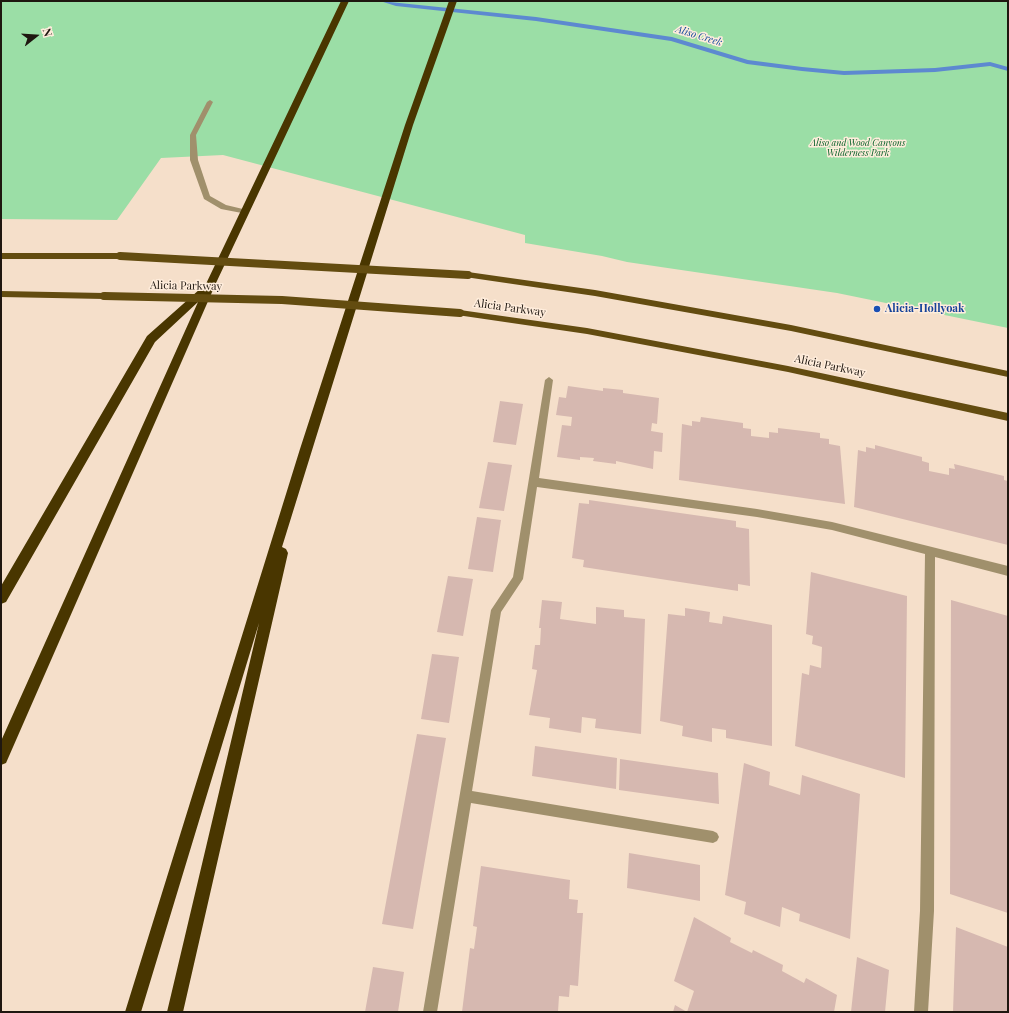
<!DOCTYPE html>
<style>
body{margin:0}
#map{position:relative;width:1009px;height:1013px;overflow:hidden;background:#f5dfca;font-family:"Playfair Display",serif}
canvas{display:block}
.frame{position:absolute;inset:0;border:2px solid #1f1710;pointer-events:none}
.north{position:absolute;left:16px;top:16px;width:40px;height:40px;-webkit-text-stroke:3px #ffeddc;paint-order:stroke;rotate:73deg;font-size:11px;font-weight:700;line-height:16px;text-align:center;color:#1f1710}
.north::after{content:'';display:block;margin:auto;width:14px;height:18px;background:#1f1710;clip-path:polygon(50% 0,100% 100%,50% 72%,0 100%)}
</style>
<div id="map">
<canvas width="1009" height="1013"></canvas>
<div class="frame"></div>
<div class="north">N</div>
</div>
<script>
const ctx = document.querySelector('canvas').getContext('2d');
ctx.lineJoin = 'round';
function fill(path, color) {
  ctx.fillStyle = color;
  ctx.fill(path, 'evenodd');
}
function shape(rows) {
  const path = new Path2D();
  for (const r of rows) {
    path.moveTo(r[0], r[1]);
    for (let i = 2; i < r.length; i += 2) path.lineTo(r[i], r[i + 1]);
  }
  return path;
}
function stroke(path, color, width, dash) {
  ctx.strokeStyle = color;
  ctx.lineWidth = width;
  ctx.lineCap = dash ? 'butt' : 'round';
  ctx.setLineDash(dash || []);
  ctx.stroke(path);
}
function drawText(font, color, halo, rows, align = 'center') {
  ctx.font = font + ' "Playfair Display",serif';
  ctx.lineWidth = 3;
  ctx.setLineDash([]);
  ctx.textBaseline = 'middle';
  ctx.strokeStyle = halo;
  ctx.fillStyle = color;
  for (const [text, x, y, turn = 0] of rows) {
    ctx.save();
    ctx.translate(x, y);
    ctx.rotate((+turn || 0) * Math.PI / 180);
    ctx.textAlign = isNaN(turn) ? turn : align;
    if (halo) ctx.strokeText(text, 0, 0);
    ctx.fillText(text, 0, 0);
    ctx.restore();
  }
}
fill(shape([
 [1,1,1008,1,1008,328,837,293,627,262,602,256,525,243,525,235,223,155,161,158,117,220,1,219]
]), '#9bdea6');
fill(shape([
 [380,1,536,17,672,37,748,60,802,67,844,71,935,68,990,62,1008,67,1008,71,990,66,935,72,844,75,802,71,747,64,671,41,536,21,396,6,380,1]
]), '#5d89d0');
fill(shape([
 [568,386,603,391,603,388,623,390,623,393,659,398,657,424,652,423,651,431,663,433,662,452,654,451,653,469,616,461,616,464,593,461,594,458,580,457,580,460,557,457,562,425,571,426,572,417,556,415,559,397,566,398],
 [500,401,523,404,516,445,493,442],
 [701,417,743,423,743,428,751,429,751,436,769,438,769,432,778,433,778,428,820,433,820,438,829,439,829,444,840,446,845,504,679,480,682,424,692,426,692,421,700,422],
 [875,445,922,457,922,461,929,463,929,471,949,475,949,468,955,469,954,464,1004,476,1004,480,1008,481,1008,545,854,507,858,450,866,452,866,447,875,449],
 [488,462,512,465,504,511,479,508],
 [589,500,736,521,736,527,749,529,750,586,738,584,738,591,583,567,584,560,572,558,579,503,589,504],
 [477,517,501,520,493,572,468,569],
 [811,572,907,596,905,778,795,746,802,673,809,675,810,665,821,668,822,647,812,644,813,636,806,634],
 [448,576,473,579,463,636,437,632],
 [542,600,562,602,560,619,596,624,596,607,624,610,624,617,645,619,641,734,595,728,596,719,582,717,581,733,549,728,550,718,529,715,537,670,532,669,535,645,540,645,541,628,539,628],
 [951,600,1008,616,1008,913,950,894],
 [685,608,710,612,709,622,722,624,723,616,772,625,772,746,726,738,726,730,712,728,712,742,682,736,683,726,660,721,668,614,685,616],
 [432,654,459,657,449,723,421,719],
 [417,734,446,738,413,929,382,924],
 [535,746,617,758,616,789,532,776],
 [620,759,718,773,719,804,619,790],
 [744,763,770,772,769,785,800,795,802,775,860,794,850,939,799,921,800,914,782,907,780,927,744,914,746,902,725,895],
 [629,853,700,865,700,901,627,888],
 [481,866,570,880,569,899,578,900,577,913,583,913,578,986,570,985,569,997,559,996,558,1012,462,1012,470,948,474,949,477,927,473,926],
 [694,917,731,938,730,942,752,953,753,950,783,965,782,971,804,983,806,978,837,995,834,1012,673,1012,675,1005,687,1012,694,991,674,981],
 [956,927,1008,947,1008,1012,953,1012],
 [857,957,889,970,885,1012,851,1012],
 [373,967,404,972,398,1012,365,1012]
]), '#d6b8b0');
fill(shape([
 [210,100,213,102,196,135,198,160,210,196,226,205,247,210,247,214,221,209,204,199,190,160,190,135,207,102,210,100],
 [549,377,553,380,539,478,757,509,832,522,1008,566,1008,576,935,557,934,911,928,1012,914,1012,920,911,925,554,832,530,757,517,537,487,523,579,501,612,472,791,713,831,717,833,719,837,717,841,713,843,471,803,437,1012,423,1012,491,610,513,577,545,380,549,377]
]), '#a0906c');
fill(shape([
 [1,253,120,253,124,256,120,259,1,259,1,253],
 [468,272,595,290,791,325,1008,371,1008,377,791,331,595,296,465,277,465,273,468,272],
 [1,291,104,293,108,296,104,299,1,297,1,291],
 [460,310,587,328,788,366,1008,413,1008,421,788,372,587,334,457,315,457,311,460,310]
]), '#634c10');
fill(shape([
 [341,1,349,1,216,283,6,763,1,765,1,741,198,302,155,342,6,602,1,604,1,586,147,336,200,289,204,288,341,1],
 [449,1,457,1,413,125,282,547,286,549,288,553,183,1012,167,1012,259,623,141,1012,125,1012,300,449,405,125,449,1]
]), '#493600');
stroke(shape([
 [120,256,468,275],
 [104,296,282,300,460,313]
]), '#634c10', 8);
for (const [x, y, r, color] of [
 [877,309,4,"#1a4fb4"]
]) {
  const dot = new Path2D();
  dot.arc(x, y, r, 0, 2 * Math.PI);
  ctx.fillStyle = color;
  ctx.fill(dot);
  stroke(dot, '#ffeddc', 1.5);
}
drawText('italic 9px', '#005d24', '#ffeddc', [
 ["Aliso and Wood Canyons",858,143],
 ["Wilderness Park",858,153]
]);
drawText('italic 10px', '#11489c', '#ffeddc', [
 ["Aliso Creek",699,36,17]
]);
drawText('11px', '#1f1710', '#ffeddc', [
 ["Alicia Parkway",186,286,1],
 ["Alicia Parkway",510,308,8],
 ["Alicia Parkway",830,366,12]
]);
drawText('bold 11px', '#164399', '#ffeddc', [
 ["Alicia-Hollyoak",885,309]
], 'left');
</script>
